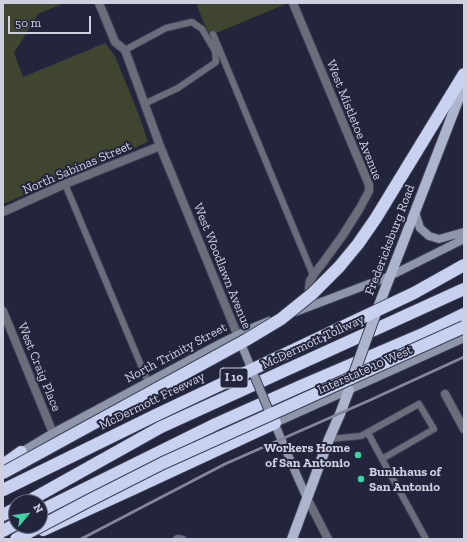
<!DOCTYPE html>
<style>
body{margin:0}
#map{position:relative;width:467px;height:542px;overflow:hidden;background:#23253c;font-family:"Zilla Slab",serif}
canvas{display:block}
.frame{position:absolute;inset:0;border:4px solid #ced0e0;pointer-events:none}
.north{position:absolute;left:8px;top:494px;width:40px;height:40px;box-sizing:border-box;background:#23253c;border:1px solid #67697e;border-radius:50%;rotate:61deg;font-size:11px;font-weight:700;line-height:16px;text-align:center;color:#ced0e0}
.north::after{content:'';display:block;margin:auto;width:14px;height:18px;background:#3dd4a3;clip-path:polygon(50% 0,100% 100%,50% 72%,0 100%)}
.scale{position:absolute;left:8px;top:16px;width:83px;height:18px;box-sizing:border-box;border:2px solid #ced0e0;border-top:0;padding-left:5px;font-size:12px;line-height:14px;white-space:nowrap;color:#ced0e0;-webkit-text-stroke:3px #23253c;paint-order:stroke}
</style>
<div id="map">
<canvas width="467" height="542"></canvas>
<div class="frame"></div>
<div class="north">N</div>
<div class="scale">50 m</div>
</div>
<script>
const ctx = document.querySelector('canvas').getContext('2d');
ctx.lineJoin = 'round';
function fill(path, color) {
  ctx.fillStyle = color;
  ctx.fill(path, 'evenodd');
}
function shape(rows) {
  const path = new Path2D();
  for (const r of rows) {
    path.moveTo(r[0], r[1]);
    for (let i = 2; i < r.length; i += 2) path.lineTo(r[i], r[i + 1]);
  }
  return path;
}
function stroke(path, color, width, dash) {
  ctx.strokeStyle = color;
  ctx.lineWidth = width;
  ctx.lineCap = dash ? 'butt' : 'round';
  ctx.setLineDash(dash || []);
  ctx.stroke(path);
}
function drawText(font, color, halo, rows, align = 'center') {
  ctx.font = font + ' "Zilla Slab",serif';
  ctx.lineWidth = 4;
  ctx.setLineDash([]);
  ctx.textBaseline = 'middle';
  ctx.strokeStyle = halo;
  ctx.fillStyle = color;
  for (const [text, x, y, turn = 0] of rows) {
    ctx.save();
    ctx.translate(x, y);
    ctx.rotate((+turn || 0) * Math.PI / 180);
    ctx.textAlign = isNaN(turn) ? turn : align;
    if (halo) ctx.strokeText(text, 0, 0);
    ctx.fillText(text, 0, 0);
    ctx.restore();
  }
}
fill(shape([
 [3,3,64,3,38,14,14,53,23,77,105,43,115,56,139,115,148,142,3,204],
 [196,3,288,3,209,36]
]), '#3f452f');
const service = shape([
 [213,34,313,275],
 [125,50,166,28,192,22,202,29,215,51,216,62,178,88,144,104],
 [65,184,148,382],
 [329,439,361,436,419,404,434,429,382,459,368,433],
 [382,459,426,539],
 [176,539,178,538,183,539]
]);
const minor = shape([
 [293,3,369,185,369,191,360,208,343,235,322,264,314,274,310,281,309,288,312,298],
 [3,212,65,184,160,146],
 [3,311,53,433],
 [445,394,464,429]
]);
const tertiary = shape([
 [99,3,115,42,125,50,160,146,237,334],
 [307,498,328,539]
]);
const secondary = shape([
 [415,212,420,228,429,236,439,239,464,232],
 [295,312,390,276,464,239],
 [273,420,298,478,307,498],
 [275,423,464,338],
 [18,454,53,433,223,342,252,328,269,321]
]);
const primary = shape([
 [377,310,464,85],
 [292,539,329,439,340,414,349,390]
]);
const motorway = shape([
 [339,267,358,244,376,218,464,74],
 [3,465,21,452],
 [27,502,161,427,464,289],
 [40,511,216,424,301,386,425,333,464,314],
 [3,515,16,508],
 [43,530,135,488,275,423],
 [3,531,16,524]
]);
stroke(service, '#3e4056', 8);
stroke(minor, '#3e4056', 10);
stroke(tertiary, '#3e4056', 10);
stroke(secondary, '#3e4056', 10);
stroke(primary, '#3e4056', 12);
stroke(motorway, '#3e4056', 14);
stroke(service, '#6a6e7a', 6);
stroke(minor, '#6a6e7a', 8);
stroke(tertiary, '#6a6e7a', 8);
stroke(secondary, '#9096aa', 8);
stroke(primary, '#adb5ce', 10);
stroke(motorway, '#c8d2f0', 12);
stroke(shape([
 [81,539,225,464,368,401,464,357]
]), '#838598', 3);
const secondaryBridge = shape([
 [242,346,271,416]
]);
const primaryBridge = shape([
 [352,379,377,310]
]);
const motorwayBridge = shape([
 [3,473,246,340,281,319,312,294,339,267],
 [3,490,156,415,414,293,464,265],
 [16,539,90,500,163,463,464,327]
]);
stroke(secondaryBridge, '#3e4056', 10, []);
stroke(primaryBridge, '#3e4056', 12, []);
stroke(motorwayBridge, '#3e4056', 14, []);
stroke(secondaryBridge, '#9096aa', 8);
stroke(primaryBridge, '#adb5ce', 10);
stroke(motorwayBridge, '#c8d2f0', 12);
for (const [x, y, r, color] of [
 [358,455,4,"#3dd4a3"],
 [361,479,4,"#3dd4a3"]
]) {
  const dot = new Path2D();
  dot.arc(x, y, r, 0, 2 * Math.PI);
  ctx.fillStyle = color;
  ctx.fill(dot);
  stroke(dot, '#23253c', 1.5);
}
for (const [x, y, w] of [
 [234,378,28]
]) {
  const box = new Path2D();
  box.roundRect(x - w / 2, y - 10, w, 20, 3);
  ctx.fillStyle = '#23253c';
  ctx.fill(box);
  stroke(box, '#ced0e0', 1);
}
drawText('bold 12px', '#ced0e0', null, [
 ["I 10",234,378]
]);
drawText('13px', '#ced0e0', '#23253c', [
 ["West Mistletoe Avenue",354,120,68],
 ["North Sabinas Street",77,168,-23],
 ["Fredericksburg Road",390,240,-69],
 ["West Woodlawn Avenue",222,266,68],
 ["McDermott Tollway",313,342,-25],
 ["North Trinity Street",176,353,-28],
 ["West Craig Place",39,367,68],
 ["Interstate 10 West",365,370,-24],
 ["McDermott Freeway",152,401,-26]
]);
drawText('bold 13px', '#ced0e0', '#23253c', [
 ["Workers Home",350,448],
 ["of San Antonio",350,463],
 ["Bunkhaus of",369,472,"left"],
 ["San Antonio",369,487,"left"]
], 'right');
</script>
